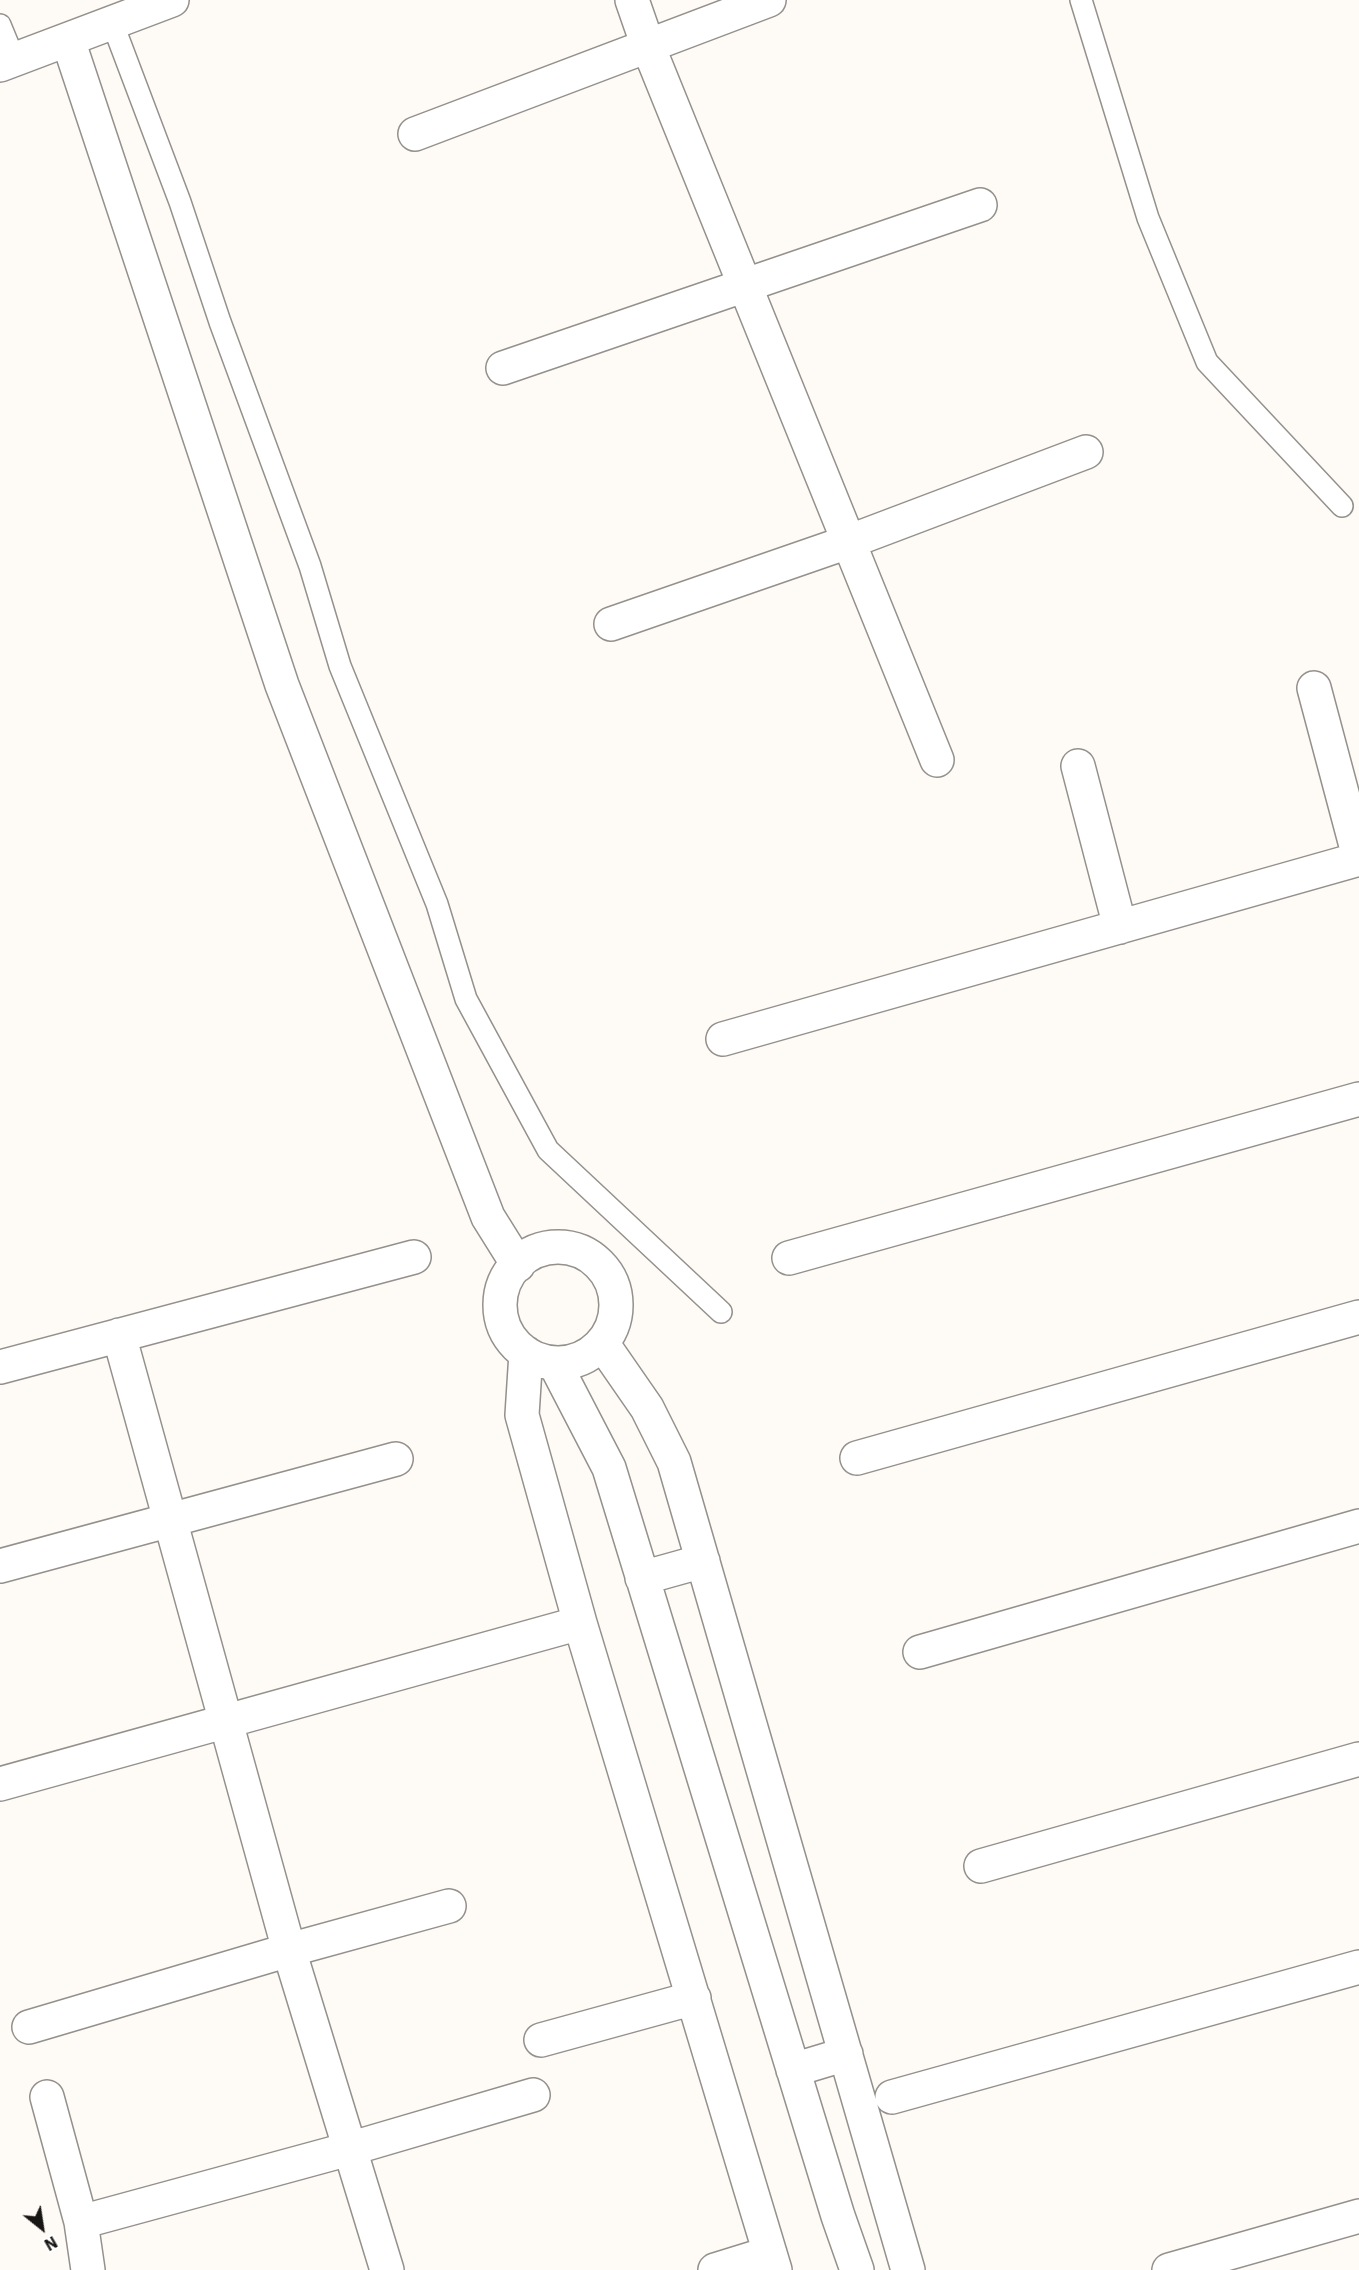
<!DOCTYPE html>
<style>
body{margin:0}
#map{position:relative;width:1359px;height:2270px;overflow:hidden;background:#fefaf5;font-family:"IBM Plex Sans",sans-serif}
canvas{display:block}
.north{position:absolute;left:12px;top:2198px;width:60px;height:60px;-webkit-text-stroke:4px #fff;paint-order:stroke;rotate:150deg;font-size:16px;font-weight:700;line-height:24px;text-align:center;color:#171614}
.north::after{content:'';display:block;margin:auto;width:21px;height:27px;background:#171614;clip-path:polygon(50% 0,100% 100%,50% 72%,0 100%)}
</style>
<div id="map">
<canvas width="1359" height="2270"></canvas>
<div class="north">N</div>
</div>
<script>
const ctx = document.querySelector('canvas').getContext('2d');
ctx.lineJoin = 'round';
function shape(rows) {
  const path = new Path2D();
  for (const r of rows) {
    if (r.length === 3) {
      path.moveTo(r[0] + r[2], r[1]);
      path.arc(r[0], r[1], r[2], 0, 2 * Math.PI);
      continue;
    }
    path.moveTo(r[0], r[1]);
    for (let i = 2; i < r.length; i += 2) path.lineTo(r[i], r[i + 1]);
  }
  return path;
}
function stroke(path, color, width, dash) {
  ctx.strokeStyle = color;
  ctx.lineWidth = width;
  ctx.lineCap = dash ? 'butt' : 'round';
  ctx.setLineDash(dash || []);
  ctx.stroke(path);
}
const lane = shape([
 [1081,0,1148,218,1207,362,1342,506],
 [112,22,180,202,220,322,310,566,340,666,437,904,466,999,548,1150,721,1312],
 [0,25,14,59]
]);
const street = shape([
 [632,0,648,46,937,760],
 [68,40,282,685,488,1217,518,1265],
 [415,134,769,0],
 [503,368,980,205],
 [611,624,848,542,1086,452],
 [1314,688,1359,857],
 [1078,766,1120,927],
 [723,1039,1359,859],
 [558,1305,58],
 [789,1258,1359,1099],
 [119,1335,289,1950,387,2270],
 [602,1343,647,1408,674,1462,908,2270],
 [526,1353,522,1415,580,1623,775,2270],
 [555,1364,609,1468,838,2216,857,2270],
 [0,1367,414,1257],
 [857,1458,1359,1317],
 [0,1566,396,1459],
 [642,1578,703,1561],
 [920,1652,1359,1526],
 [0,1784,580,1623],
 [981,1866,1359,1759],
 [29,2027,289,1950,449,1906],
 [541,2040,694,1998],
 [793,2070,846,2054],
 [47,2097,81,2222,88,2270],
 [892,2097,1359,1967],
 [81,2222,349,2149,533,2095],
 [715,2270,770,2253],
 [1169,2270,1359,2216]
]);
const secondary = shape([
 [0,65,172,0]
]);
stroke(lane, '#94908c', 24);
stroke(street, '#94908c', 36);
stroke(secondary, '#94908c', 36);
stroke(lane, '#fff', 21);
stroke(street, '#fff', 33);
stroke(secondary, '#fff', 33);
</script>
